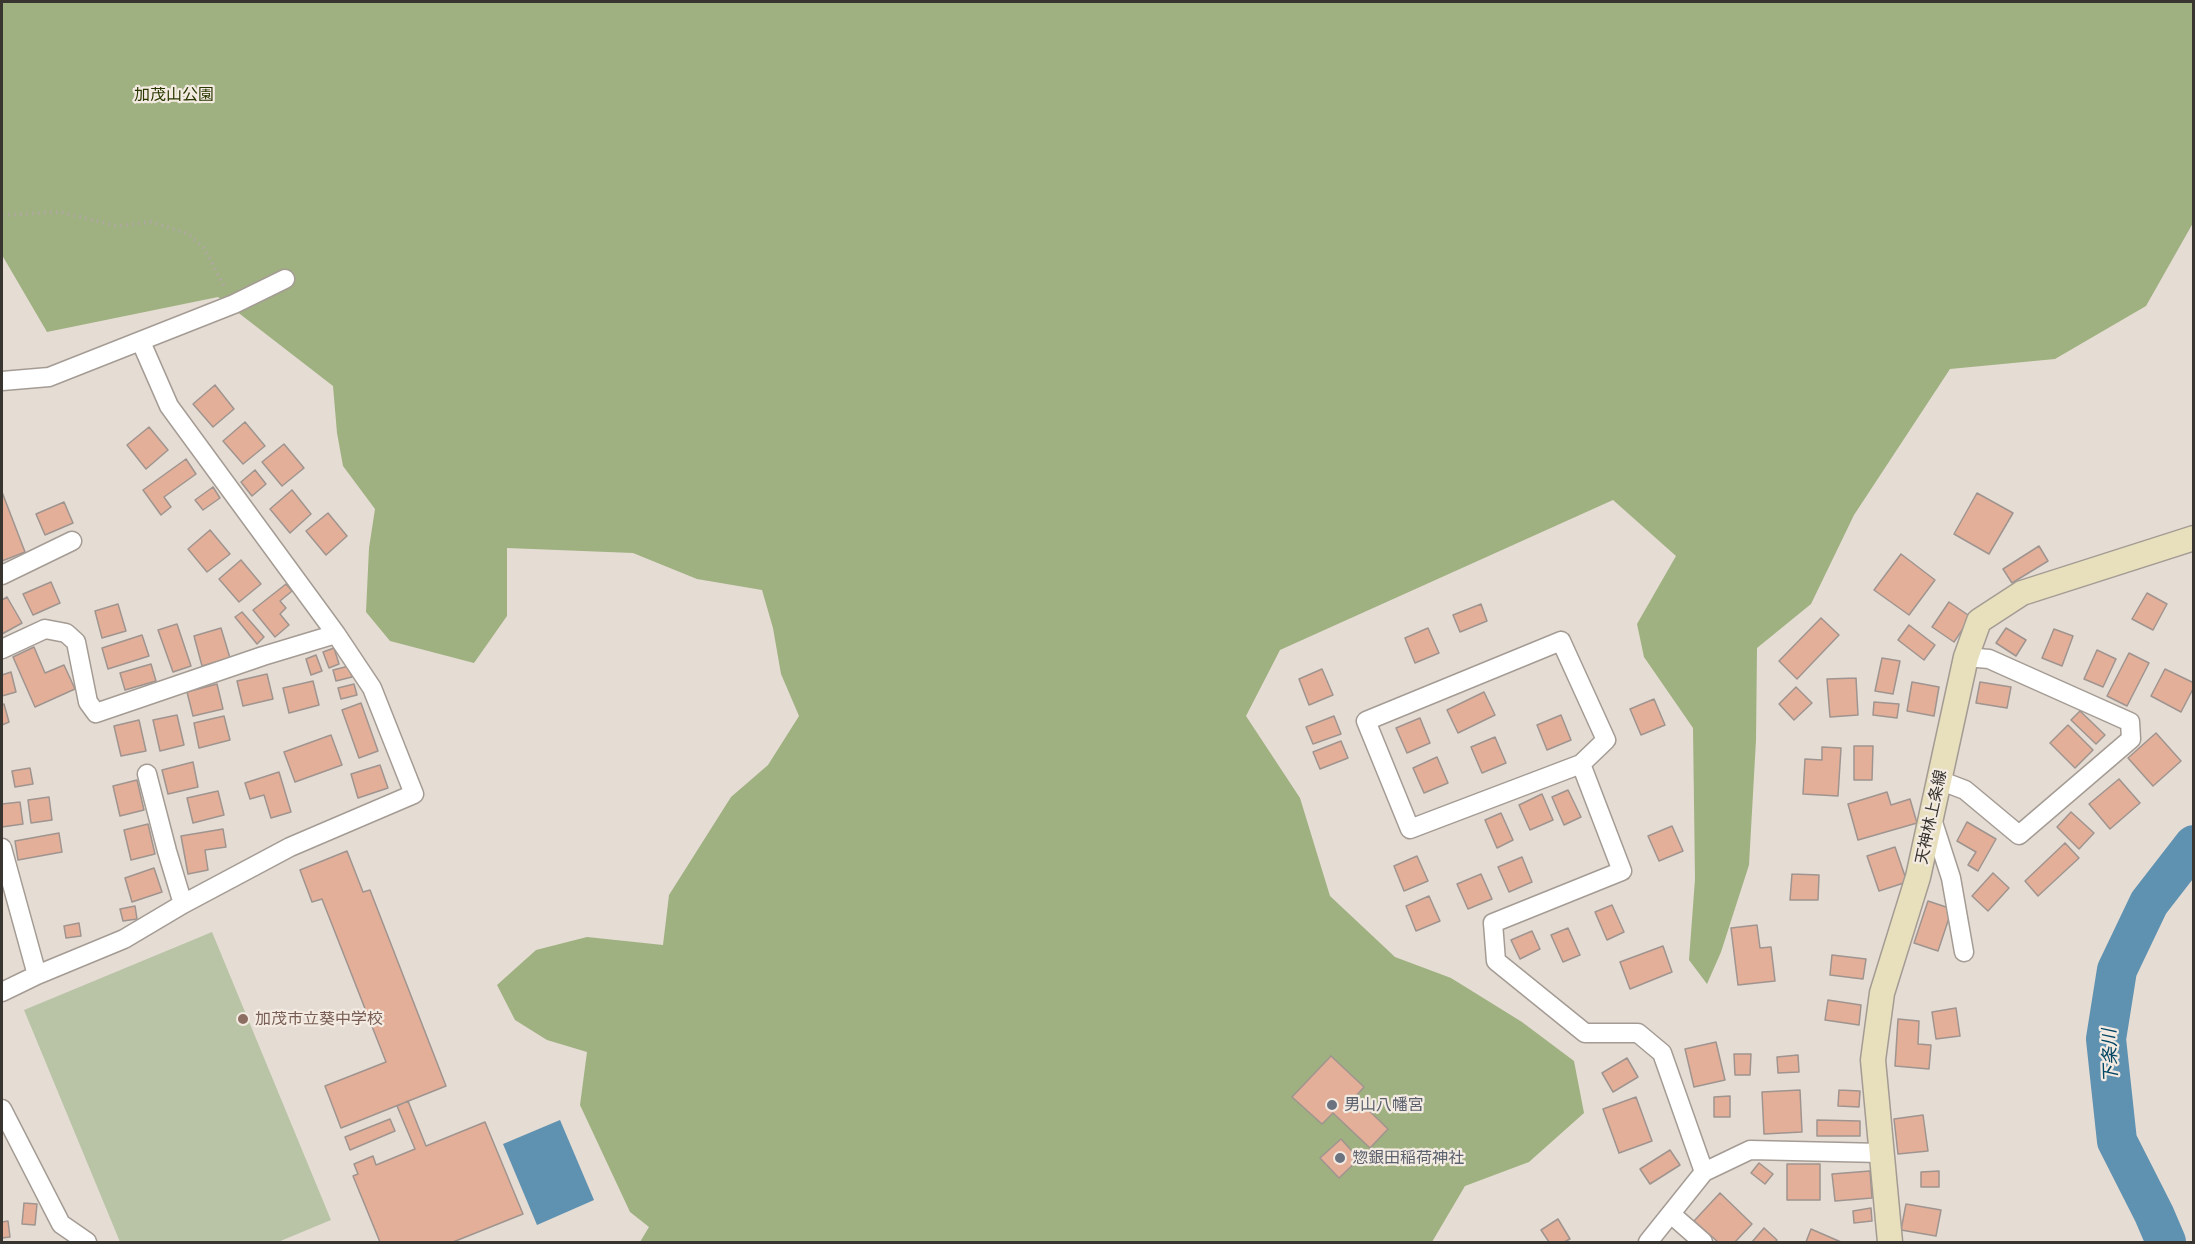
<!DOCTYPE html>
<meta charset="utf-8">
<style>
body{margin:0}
#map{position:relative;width:2195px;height:1244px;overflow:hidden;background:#e5dcd4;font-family:Commissioner,sans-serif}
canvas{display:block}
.frame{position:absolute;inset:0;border:3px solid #383531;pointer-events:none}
</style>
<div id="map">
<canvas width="2195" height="1244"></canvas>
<div class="frame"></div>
</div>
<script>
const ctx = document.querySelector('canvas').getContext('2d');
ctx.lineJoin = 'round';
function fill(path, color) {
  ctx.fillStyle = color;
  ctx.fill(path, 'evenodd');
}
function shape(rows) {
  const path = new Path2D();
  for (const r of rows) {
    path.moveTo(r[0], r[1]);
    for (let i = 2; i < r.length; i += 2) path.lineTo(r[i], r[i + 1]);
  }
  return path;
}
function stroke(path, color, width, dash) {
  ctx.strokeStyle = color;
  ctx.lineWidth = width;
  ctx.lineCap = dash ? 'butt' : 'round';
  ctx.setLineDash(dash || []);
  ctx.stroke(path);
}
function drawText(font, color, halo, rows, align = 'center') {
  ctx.font = font + ' Commissioner,"Noto Sans JP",sans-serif';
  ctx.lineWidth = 4.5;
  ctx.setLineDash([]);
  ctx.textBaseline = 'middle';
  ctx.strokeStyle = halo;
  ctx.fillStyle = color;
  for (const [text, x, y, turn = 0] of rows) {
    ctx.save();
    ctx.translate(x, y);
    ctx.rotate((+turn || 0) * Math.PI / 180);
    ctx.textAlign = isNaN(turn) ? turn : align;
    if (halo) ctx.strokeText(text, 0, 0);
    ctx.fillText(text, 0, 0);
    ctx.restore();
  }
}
fill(shape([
 [212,932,331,1220,278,1242,120,1242,24,1010]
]), '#b9c4a6');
fill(shape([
 [2,2,2193,2,2193,223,2146,306,2055,359,1950,369,1854,515,1811,604,1757,648,1756,740,1749,865,1721,952,1707,984,1689,960,1695,879,1693,728,1644,657,1637,624,1676,556,1613,500,1280,650,1246,716,1300,798,1330,896,1395,957,1451,978,1522,1022,1574,1061,1584,1113,1529,1162,1465,1186,1432,1242,640,1242,649,1227,630,1212,580,1105,587,1052,547,1040,515,1020,497,985,536,950,587,937,663,945,669,895,731,797,768,765,799,716,781,674,773,628,762,590,697,579,633,553,507,548,507,616,474,663,390,641,366,612,369,548,375,509,343,466,337,433,333,386,218,297,47,332,2,255]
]), '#9fb180');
fill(shape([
 [560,1120,594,1200,537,1225,503,1144]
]), '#5f91b0');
stroke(shape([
 [2166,1242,2154,1214,2117,1141,2106,1039,2117,970,2149,903,2194,845]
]), '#5f91b0', 40);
const building = shape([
 [215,385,234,409,213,427,193,404,215,385],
 [245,422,265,446,243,464,223,441,245,422],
 [149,427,168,450,146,469,127,445,149,427],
 [284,444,304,468,282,486,262,462,284,444],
 [186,459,196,474,164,497,171,507,161,515,143,490,186,459],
 [255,470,266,484,252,496,241,482,255,470],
 [213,487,220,498,203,510,195,500,213,487],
 [292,490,311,514,290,533,270,509,292,490],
 [2,492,25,552,2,561,2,492],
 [1977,493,2013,513,1989,554,1954,534,1977,493],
 [64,502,73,523,45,535,36,514,64,502],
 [328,513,347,536,326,555,306,531,328,513],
 [210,530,230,554,207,572,188,549,210,530],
 [2039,546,2048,561,2012,583,2003,569,2039,546],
 [1901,554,1935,580,1909,615,1874,590,1901,554],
 [241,560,261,584,239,602,219,579,241,560],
 [51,582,60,603,33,615,23,594,51,582],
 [286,584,292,591,280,601,286,608,280,614,289,625,275,637,253,610,286,584],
 [2147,593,2167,604,2153,630,2132,619,2147,593],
 [7,597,22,623,2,634,2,600,7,597],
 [1949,602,1971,617,1954,642,1932,627,1949,602],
 [118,604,126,631,102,638,95,611,118,604],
 [1481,604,1487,621,1460,632,1453,615,1481,604],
 [242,612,264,637,257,644,235,617,242,612],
 [1821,618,1839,635,1797,679,1779,661,1821,618],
 [177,624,191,666,173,672,158,630,177,624],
 [1909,625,1935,645,1924,660,1898,640,1909,625],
 [221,628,230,658,202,666,194,636,221,628],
 [1428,628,1439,653,1415,663,1405,638,1428,628],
 [2006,628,2026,640,2016,656,1996,643,2006,628],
 [2054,629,2073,636,2062,666,2042,658,2054,629],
 [142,635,149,656,108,669,102,648,142,635],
 [34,647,45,673,64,665,75,689,35,707,13,657,34,647],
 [334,648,339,664,329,668,323,652,334,648],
 [2097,650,2116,659,2103,687,2084,679,2097,650],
 [2129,653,2149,663,2127,706,2107,696,2129,653],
 [316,655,322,671,311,675,306,659,316,655],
 [1882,658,1900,661,1893,694,1875,691,1882,658],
 [151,664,156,681,125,690,120,673,151,664],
 [349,666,352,677,336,681,333,670,349,666],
 [1322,669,1333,695,1309,705,1299,679,1322,669],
 [2165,669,2194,683,2194,687,2181,712,2151,696,2165,669],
 [11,672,16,692,2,696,2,675,11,672],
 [267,674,273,699,243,706,237,681,267,674],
 [1856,678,1858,715,1830,717,1827,679,1856,678],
 [313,681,319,705,289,713,283,688,313,681],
 [1912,682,1939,687,1934,716,1907,711,1912,682],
 [1980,682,2011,687,2007,708,1976,703,1980,682],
 [217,684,223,709,193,716,187,692,217,684],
 [354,684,357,695,341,699,338,688,354,684],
 [1796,687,1812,703,1794,720,1779,704,1796,687],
 [1484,692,1495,715,1458,733,1447,710,1484,692],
 [1654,699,1665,725,1641,735,1630,709,1654,699],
 [1874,702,1899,704,1897,718,1873,715,1874,702],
 [361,703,378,751,359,758,342,710,361,703],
 [4,704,9,722,2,725,2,705,4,704],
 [2080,711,2105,735,2096,744,2071,720,2080,711],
 [177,715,184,745,160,751,153,720,177,715],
 [1561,715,1571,740,1547,750,1537,725,1561,715],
 [224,716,230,740,199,748,194,723,224,716],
 [1334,716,1341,734,1313,744,1306,727,1334,716],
 [1420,718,1430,743,1407,753,1396,728,1420,718],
 [139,720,146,751,121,756,114,726,139,720],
 [2068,725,2093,750,2075,768,2050,743,2068,725],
 [2156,733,2181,761,2153,786,2128,758,2156,733],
 [331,735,342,765,295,782,284,752,331,735],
 [1495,737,1506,763,1482,773,1471,747,1495,737],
 [1341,741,1348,758,1320,769,1313,752,1341,741],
 [1854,746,1873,746,1872,780,1854,780,1854,746],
 [1822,747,1841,748,1838,796,1803,794,1805,759,1822,760,1822,747],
 [1437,757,1448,783,1424,793,1413,768,1437,757],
 [193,762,198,787,168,794,162,770,193,762],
 [380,765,388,788,358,798,351,774,380,765],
 [30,768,33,784,15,787,12,771,30,768],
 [279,772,291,812,271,818,264,795,250,799,245,783,279,772],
 [2119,779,2140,803,2110,829,2089,804,2119,779],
 [137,780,144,810,120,816,113,786,137,780],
 [1568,790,1581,817,1564,825,1552,797,1568,790],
 [218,791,224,815,193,823,187,798,218,791],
 [1887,792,1891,805,1910,799,1917,823,1858,840,1848,804,1887,792],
 [1542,794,1553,820,1530,830,1519,805,1542,794],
 [49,797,52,820,31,823,28,800,49,797],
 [20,802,23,824,2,827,2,804,20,802],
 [2071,812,2094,833,2079,849,2057,827,2071,812],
 [1501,813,1513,840,1497,848,1485,820,1501,813],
 [1967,822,1996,839,1978,871,1968,865,1976,852,1957,841,1967,822],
 [148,824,155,854,131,860,124,830,148,824],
 [1672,826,1683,851,1659,861,1648,836,1672,826],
 [223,829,226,847,205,850,208,870,188,874,181,836,223,829],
 [59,833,62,852,18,860,15,841,59,833],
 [2065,843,2079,858,2038,896,2025,881,2065,843],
 [1895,847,1907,882,1879,891,1867,856,1895,847],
 [347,851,363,892,370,890,446,1086,341,1128,325,1086,386,1062,322,899,312,902,300,870,347,851],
 [1417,856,1428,881,1404,891,1394,866,1417,856],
 [1522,857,1532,882,1509,892,1498,867,1522,857],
 [154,868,162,892,132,902,125,878,154,868],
 [1993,873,2009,888,1988,911,1972,896,1993,873],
 [1481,874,1492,899,1468,909,1457,884,1481,874],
 [1792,874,1819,875,1818,900,1790,900,1792,874],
 [1429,896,1440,921,1416,931,1406,906,1429,896],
 [1928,901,1952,909,1938,951,1914,943,1928,901],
 [1612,905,1624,932,1607,940,1595,912,1612,905],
 [135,906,137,919,123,921,120,909,135,906],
 [79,923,81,936,66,938,64,926,79,923],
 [1757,925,1760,948,1771,947,1775,981,1738,985,1731,928,1757,925],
 [1568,928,1580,955,1563,962,1551,935,1568,928],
 [1532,931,1540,949,1520,959,1511,940,1532,931],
 [1663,946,1672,972,1630,989,1620,962,1663,946],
 [1832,955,1866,959,1863,979,1830,975,1832,955],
 [1828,1000,1861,1005,1859,1025,1825,1020,1828,1000],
 [1956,1008,1960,1036,1936,1039,1932,1012,1956,1008],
 [1898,1019,1919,1021,1918,1044,1931,1045,1929,1069,1895,1066,1898,1019],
 [1716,1042,1725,1080,1694,1087,1685,1049,1716,1042],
 [1734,1054,1751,1054,1750,1075,1735,1075,1734,1054],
 [1798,1055,1799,1072,1778,1073,1777,1057,1798,1055],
 [1331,1056,1364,1087,1355,1097,1388,1129,1370,1148,1333,1113,1322,1124,1292,1097,1331,1056],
 [1627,1058,1638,1077,1613,1092,1602,1073,1627,1058],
 [1800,1090,1802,1132,1764,1134,1762,1092,1800,1090],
 [1839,1090,1860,1091,1859,1107,1838,1106,1839,1090],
 [1730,1096,1730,1117,1714,1117,1714,1097,1730,1096],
 [1636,1097,1652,1141,1619,1153,1603,1109,1636,1097],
 [408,1101,426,1146,485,1122,523,1214,453,1242,380,1242,353,1176,358,1174,354,1164,373,1156,376,1165,415,1149,397,1106,408,1101],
 [1923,1115,1928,1151,1898,1154,1894,1119,1923,1115],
 [390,1119,395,1131,350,1150,345,1137,390,1119],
 [1817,1120,1860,1121,1860,1136,1817,1136,1817,1120],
 [1341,1139,1359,1159,1339,1178,1320,1158,1341,1139],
 [1670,1150,1680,1165,1650,1184,1640,1169,1670,1150],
 [1759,1163,1773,1174,1765,1184,1751,1173,1759,1163],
 [1787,1164,1820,1164,1820,1200,1787,1200,1787,1164],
 [1870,1171,1872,1198,1835,1201,1832,1174,1870,1171],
 [1939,1171,1939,1187,1921,1187,1921,1172,1939,1171],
 [1720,1193,1752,1224,1735,1242,1718,1242,1694,1221,1720,1193],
 [24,1203,37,1204,35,1225,22,1224,24,1203],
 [1906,1204,1941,1210,1936,1236,1901,1230,1906,1204],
 [1871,1208,1872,1221,1854,1223,1853,1211,1871,1208],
 [1558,1219,1570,1239,1564,1242,1549,1242,1541,1230,1558,1219],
 [8,1221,10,1237,2,1238,2,1222,8,1221],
 [1764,1228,1777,1240,1775,1242,1752,1242,1764,1228],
 [1811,1229,1841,1242,1806,1242,1811,1229]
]);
fill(building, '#e4af98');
stroke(building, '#9f948f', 1.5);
const street = shape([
 [2,381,49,377,234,304,285,279],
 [2,575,72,541],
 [1561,641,1606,740,1581,764,1410,829,1366,721,1561,641],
 [2,649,45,629,66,633,76,642,88,702,96,713,263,656,336,634],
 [1581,764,1622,871,1493,923,1496,961,1585,1033,1638,1033,1662,1053,1704,1172],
 [147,774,167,851,183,904],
 [1939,780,1965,790,2019,835,2131,739,2130,722,1989,659,1966,657],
 [1931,816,1951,878,1964,952],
 [2,848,37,975],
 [2,992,37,975,124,939,183,904,290,847,414,794,372,688,336,634,169,406,141,342],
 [2,1109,61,1224,87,1242],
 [1671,1214,1703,1242],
 [1648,1242,1704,1172,1750,1150,1881,1153]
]);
const secondary = shape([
 [1890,1242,1873,1060,1882,993,1918,877,1966,657,1979,621,2022,593,2194,538]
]);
stroke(street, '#a49c94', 21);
stroke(secondary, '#a49c94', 27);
stroke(shape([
 [2,215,60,212,117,226,150,222,187,233,204,248,225,288]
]), '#afa8a1', 4, [1.5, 4.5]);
stroke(street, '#fff', 18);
stroke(secondary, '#e8dfbc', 24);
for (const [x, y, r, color] of [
 [243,1019,6,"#8d6e63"],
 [1332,1105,6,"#6b7280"],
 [1340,1158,6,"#6b7280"]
]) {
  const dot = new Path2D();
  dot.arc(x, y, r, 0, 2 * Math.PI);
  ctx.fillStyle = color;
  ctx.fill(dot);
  stroke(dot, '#f3eae1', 2);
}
drawText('16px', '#293800', '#f3eae1', [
 ["加茂山公園",174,95]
]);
drawText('16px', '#383531', '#f3eae1', [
 ["天神林上条線",1931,817,-78]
]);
drawText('16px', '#785e54', '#f3eae1', [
 ["加茂市立葵中学校",255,1019]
], 'left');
drawText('16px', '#5b616d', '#f3eae1', [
 ["男山八幡宮",1344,1105],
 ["惣銀田稲荷神社",1352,1158]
], 'left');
drawText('italic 18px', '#004564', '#f3eae1', [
 ["下条川",2110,1056,-92]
]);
</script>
